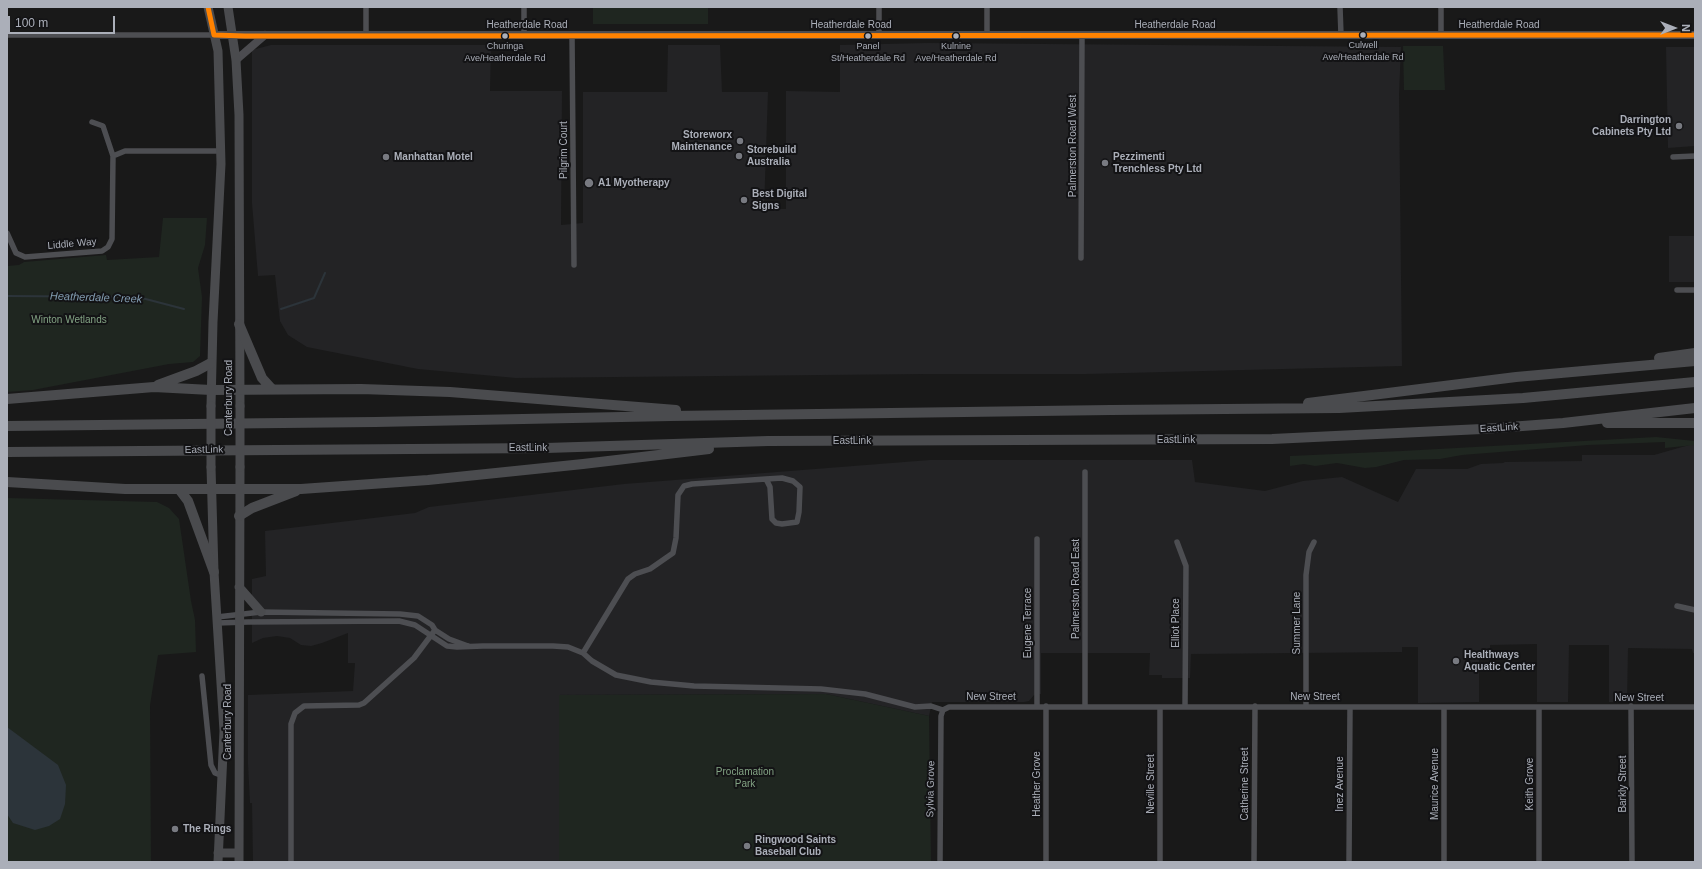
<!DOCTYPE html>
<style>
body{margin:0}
#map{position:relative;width:1702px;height:869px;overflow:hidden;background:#191919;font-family:Helvetica,sans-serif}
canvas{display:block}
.frame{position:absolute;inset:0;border:8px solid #abafb9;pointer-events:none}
.north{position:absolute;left:1654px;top:8px;width:40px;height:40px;-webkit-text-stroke:3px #131315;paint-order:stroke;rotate:90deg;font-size:11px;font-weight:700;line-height:16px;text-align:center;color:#abafb9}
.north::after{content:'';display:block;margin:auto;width:14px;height:18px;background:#abafb9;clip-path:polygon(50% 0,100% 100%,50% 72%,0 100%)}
.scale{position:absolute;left:8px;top:16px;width:107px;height:18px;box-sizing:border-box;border:2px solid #abafb9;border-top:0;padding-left:5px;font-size:12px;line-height:14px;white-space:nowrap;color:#abafb9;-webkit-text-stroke:3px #131315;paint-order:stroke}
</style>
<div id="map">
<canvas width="1702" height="869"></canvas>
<div class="frame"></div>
<div class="north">N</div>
<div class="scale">100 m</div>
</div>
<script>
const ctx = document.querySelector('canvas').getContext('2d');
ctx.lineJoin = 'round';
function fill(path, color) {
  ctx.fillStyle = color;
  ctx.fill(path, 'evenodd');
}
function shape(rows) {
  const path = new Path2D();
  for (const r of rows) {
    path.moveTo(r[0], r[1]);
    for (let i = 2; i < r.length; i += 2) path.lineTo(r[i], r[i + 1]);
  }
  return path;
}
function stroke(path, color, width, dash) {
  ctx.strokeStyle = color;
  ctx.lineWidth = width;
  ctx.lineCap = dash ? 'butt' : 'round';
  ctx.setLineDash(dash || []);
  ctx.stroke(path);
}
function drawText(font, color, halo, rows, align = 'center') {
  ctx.font = font + ' Helvetica,sans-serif';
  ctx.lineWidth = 4;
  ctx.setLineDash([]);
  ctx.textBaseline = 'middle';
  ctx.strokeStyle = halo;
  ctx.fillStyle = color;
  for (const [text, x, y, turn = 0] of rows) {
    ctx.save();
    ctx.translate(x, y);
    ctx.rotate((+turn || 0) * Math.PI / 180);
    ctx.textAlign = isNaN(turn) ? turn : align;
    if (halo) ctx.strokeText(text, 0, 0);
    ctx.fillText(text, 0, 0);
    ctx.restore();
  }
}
fill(shape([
 [928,43,1401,47,1399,94,1402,366,1086,374,924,374,516,378,418,369,307,347,288,335,280,321,275,275,258,276,252,203,252,50,271,45,491,45,490,91,562,91,561,225,583,223,583,92,667,92,668,45,720,45,722,92,768,92,764,209,786,209,786,91,840,92,840,45],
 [1666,47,1695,47,1695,146,1668,148],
 [1669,236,1695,236,1695,282,1669,282],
 [1689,445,1695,445,1695,653,1693,653,1692,649,1628,648,1627,702,1609,702,1609,645,1569,645,1568,702,1537,702,1537,644,1490,645,1490,655,1488,657,1479,657,1479,702,1418,703,1418,647,1402,647,1402,652,1191,654,1190,678,1162,678,1162,675,1149,675,1150,653,1041,653,1041,694,1034,695,1029,701,1024,702,932,702,929,716,826,694,559,695,559,862,253,862,252,803,250,803,248,764,248,695,353,691,355,663,348,663,348,633,322,643,311,646,301,645,290,638,277,636,263,638,252,643,252,579,266,576,265,531,415,513,429,507,624,484,930,460,1192,460,1195,482,1265,491,1303,481,1342,477,1398,502,1416,469,1467,469,1481,464,1503,463,1505,462,1582,461,1582,455,1654,455]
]), '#232325');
fill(shape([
 [593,7,708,7,708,24,593,24],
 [1403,46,1443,46,1445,90,1404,90],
 [163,218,207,218,205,245,198,268,202,297,200,356,193,362,169,364,33,390,7,392,7,266,19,265,24,262,106,255,107,260,159,257],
 [1656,437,1695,441,1695,445,1665,448,1665,442,1588,445,1462,455,1440,459,1404,460,1376,467,1365,468,1337,463,1315,466,1304,464,1290,466,1290,456,1402,451],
 [7,498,157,502,169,508,179,519,191,601,195,620,196,652,158,655,150,705,151,862,7,862],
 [826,694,929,716,931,862,559,862,559,695]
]), '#1f2620');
fill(shape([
 [7,727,58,765,66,785,65,804,60,819,49,826,35,830,13,823,7,814]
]), '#2c343a');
stroke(shape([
 [7,296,138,297,184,309],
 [281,309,314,298,325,273]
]), '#2c343a', 2);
stroke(shape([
 [366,7,366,35],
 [524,7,524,35],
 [879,7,879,35],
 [987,7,987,35],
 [1340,7,1341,35],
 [7,35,214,35],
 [572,35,574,265],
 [1441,35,1441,7],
 [92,122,103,126,113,156],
 [1673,157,1695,156],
 [7,233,16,253,25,257,102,251,108,247,112,239,113,156,125,151,221,151],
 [1081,258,1082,35],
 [1677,290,1695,290],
 [1085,472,1085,707],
 [1037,539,1037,706],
 [1177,542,1186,566,1185,707],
 [1677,606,1695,610],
 [217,617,261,612,400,614,418,616,432,625,435,630,449,639,468,646],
 [217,623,248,622,399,621,415,625,447,646,457,647,483,646,553,646,568,647,583,653,592,661,616,675,651,682,694,686,821,689,865,694,915,707,931,706,943,710],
 [583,653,628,579,635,574,650,569,673,553,676,538,678,495,684,486,692,484,766,479,782,478,793,481,800,487,799,512,797,522,782,524,776,523,772,519,770,487,766,479],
 [202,676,211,765,215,773,223,776],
 [1046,706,1046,862],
 [1306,706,1306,575,1309,552,1314,542],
 [1631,706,1632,862],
 [1444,707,1444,862],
 [1539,707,1539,862],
 [291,862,291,724,295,713,304,706,359,705,364,703,414,658,435,630],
 [940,862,941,716,943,710,949,707,1695,707],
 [1160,862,1160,707],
 [1254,862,1255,706],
 [1349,862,1350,707]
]), '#4d4e52', 5.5);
stroke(shape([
 [214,35,1695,35],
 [236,60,265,35]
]), '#4c4c50', 8);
stroke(shape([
 [208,7,218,51,221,164,213,322,211,406],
 [228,7,236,60,239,115,240,406],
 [211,467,214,572,224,731,218,862],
 [239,587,261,612],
 [218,853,239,853],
 [239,862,240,467]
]), '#4a4b4e', 9);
stroke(shape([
 [239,324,262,378,272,389],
 [1659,358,1695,353],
 [158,385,196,371,211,363],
 [7,399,154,387,211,390,361,389,450,392,676,410],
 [1308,403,1516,377,1695,361],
 [1607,423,1695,423],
 [7,426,375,422,671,416,1111,410,1339,408,1523,398,1695,382],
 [7,452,546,448,768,441,1272,439,1482,429,1563,423,1695,408],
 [7,482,125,489,301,489,428,480,583,464,709,449],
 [179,489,188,501,214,572],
 [239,516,252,508,296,491]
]), '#4a4b4e', 10);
stroke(shape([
 [211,467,211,406],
 [240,467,240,406]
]), '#4a4b4e', 9);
stroke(shape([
 [208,7,214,35,245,36,1695,35]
]), '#ff8200', 5);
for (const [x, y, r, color] of [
 [1363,35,3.5,"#abafb9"],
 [505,36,3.5,"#abafb9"],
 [868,36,3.5,"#abafb9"],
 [956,36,3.5,"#abafb9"],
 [1679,126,4,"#787a81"],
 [740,141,4,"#787a81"],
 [739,156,4,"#787a81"],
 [386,157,4,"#787a81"],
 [1105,163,4,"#787a81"],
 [589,183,5,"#787a81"],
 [744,200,4,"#787a81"],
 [1456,661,4,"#787a81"],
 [175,829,4,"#787a81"],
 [747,846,4,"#787a81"]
]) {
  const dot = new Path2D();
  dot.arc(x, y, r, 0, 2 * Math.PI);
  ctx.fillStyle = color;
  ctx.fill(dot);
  stroke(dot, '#131315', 1.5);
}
drawText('9px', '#abafb9', '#131315', [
 ["Culwell",1363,46],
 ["Ave/Heatherdale Rd",1363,58],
 ["Churinga",505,47],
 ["Ave/Heatherdale Rd",505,59],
 ["Panel",868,47],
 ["St/Heatherdale Rd",868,59],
 ["Kulnine",956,47],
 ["Ave/Heatherdale Rd",956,59]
]);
drawText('10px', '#abafb9', '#131315', [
 ["Heatherdale Road",527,25],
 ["Heatherdale Road",851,25],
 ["Heatherdale Road",1175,25],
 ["Heatherdale Road",1499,25],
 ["Palmerston Road West",1073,146,-90],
 ["Pilgrim Court",564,150,-90],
 ["Liddle Way",72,244,-5],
 ["Canterbury Road",229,398,-90],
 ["EastLink",1499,428,-4],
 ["EastLink",1176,440],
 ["EastLink",852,441],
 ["EastLink",528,448],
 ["EastLink",204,450,-1],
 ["Palmerston Road East",1076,589,-90],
 ["Eugene Terrace",1028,623,-90],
 ["Elliot Place",1176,623,-90],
 ["Summer Lane",1297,623,-90],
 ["New Street",991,697],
 ["New Street",1315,697],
 ["New Street",1639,698],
 ["Canterbury Road",228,722,-90],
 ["Heather Grove",1037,784,-90],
 ["Neville Street",1151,784,-90],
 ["Catherine Street",1245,784,-90],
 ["Inez Avenue",1340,784,-90],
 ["Maurice Avenue",1435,784,-90],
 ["Keith Grove",1530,784,-90],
 ["Barkly Street",1623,784,-90],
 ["Sylvia Grove",931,789,-89]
]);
drawText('bold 10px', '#abafb9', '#131315', [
 ["Darrington",1671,120,"right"],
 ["Cabinets Pty Ltd",1671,132,"right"],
 ["Storeworx",732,135,"right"],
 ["Maintenance",732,147,"right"],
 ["Storebuild",747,150],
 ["Australia",747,162],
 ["Manhattan Motel",394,157],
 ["Pezzimenti",1113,157],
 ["Trenchless Pty Ltd",1113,169],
 ["A1 Myotherapy",598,183],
 ["Best Digital",752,194],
 ["Signs",752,206],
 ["Healthways",1464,655],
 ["Aquatic Center",1464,667],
 ["The Rings",183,829],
 ["Ringwood Saints",755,840],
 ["Baseball Club",755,852]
], 'left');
drawText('10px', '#83a384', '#131315', [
 ["Winton Wetlands",69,320],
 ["Proclamation",745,772],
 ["Park",745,784]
]);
drawText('italic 11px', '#839db2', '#131315', [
 ["Heatherdale Creek",96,298,2]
]);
</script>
